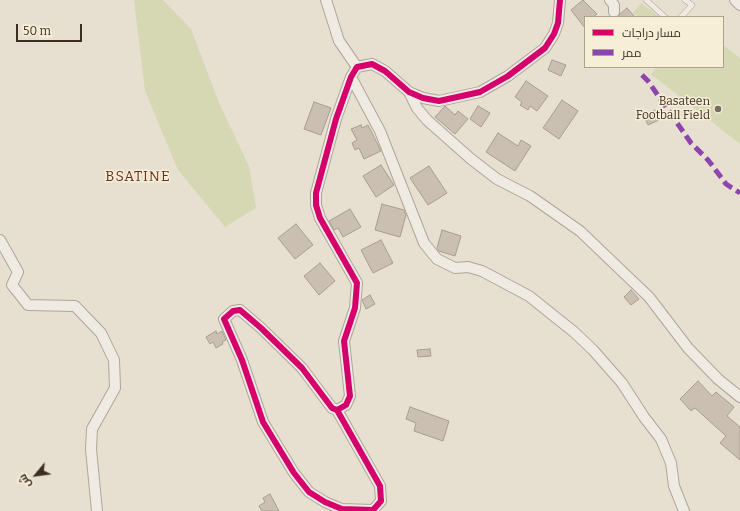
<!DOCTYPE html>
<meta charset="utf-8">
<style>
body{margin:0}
#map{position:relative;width:740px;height:511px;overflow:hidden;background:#e7e0d1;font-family:Bitter,Cairo,serif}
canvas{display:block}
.legend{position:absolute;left:584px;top:16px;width:140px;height:52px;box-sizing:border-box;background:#f7eed8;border:1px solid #ada18e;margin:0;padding:5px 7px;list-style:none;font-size:12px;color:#3d2e20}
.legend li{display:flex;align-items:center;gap:8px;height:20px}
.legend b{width:20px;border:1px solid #ada18e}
.north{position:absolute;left:16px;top:455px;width:40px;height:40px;-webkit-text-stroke:3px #f7eed8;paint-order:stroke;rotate:241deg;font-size:11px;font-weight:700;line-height:16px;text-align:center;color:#3d2e20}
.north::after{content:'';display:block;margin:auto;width:14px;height:18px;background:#3d2e20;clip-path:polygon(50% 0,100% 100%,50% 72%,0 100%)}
.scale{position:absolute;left:16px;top:24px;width:66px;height:18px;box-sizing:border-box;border:2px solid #3d2e20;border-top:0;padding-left:5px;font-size:12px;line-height:14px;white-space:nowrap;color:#3d2e20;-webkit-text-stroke:3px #f7eed8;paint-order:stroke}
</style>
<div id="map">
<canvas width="740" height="511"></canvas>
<ul class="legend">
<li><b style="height:5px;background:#d6006c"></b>مسار دراجات</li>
<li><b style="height:5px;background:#8e44ad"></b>ممر</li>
</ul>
<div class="north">ش</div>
<div class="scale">50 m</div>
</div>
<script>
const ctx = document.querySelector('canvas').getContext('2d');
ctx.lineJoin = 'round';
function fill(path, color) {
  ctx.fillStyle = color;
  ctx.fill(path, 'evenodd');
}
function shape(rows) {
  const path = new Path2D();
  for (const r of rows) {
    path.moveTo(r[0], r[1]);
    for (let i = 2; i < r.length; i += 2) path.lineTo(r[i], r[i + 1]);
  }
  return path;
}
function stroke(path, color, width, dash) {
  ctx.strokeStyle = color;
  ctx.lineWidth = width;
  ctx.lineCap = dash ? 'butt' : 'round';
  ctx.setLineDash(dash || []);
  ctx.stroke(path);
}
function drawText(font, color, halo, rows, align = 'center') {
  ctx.font = font + ' Bitter,serif';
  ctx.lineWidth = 3;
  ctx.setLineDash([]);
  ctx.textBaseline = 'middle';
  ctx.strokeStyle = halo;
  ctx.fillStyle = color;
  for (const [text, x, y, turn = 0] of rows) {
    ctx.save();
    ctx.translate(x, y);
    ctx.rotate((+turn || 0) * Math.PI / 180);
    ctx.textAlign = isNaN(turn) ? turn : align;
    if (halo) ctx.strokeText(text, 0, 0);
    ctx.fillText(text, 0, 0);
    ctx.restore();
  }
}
fill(shape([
 [134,0,163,0,191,29,219,103,249,166,256,208,225,227,178,170,145,91],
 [641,3,660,17,638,17,633,13],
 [723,45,740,58,740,144,651,74,657,67,723,67]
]), '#d6d7b3');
const building = shape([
 [583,0,597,14,593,17,585,17,585,28,571,10,583,0],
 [627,8,635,17,618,17,620,14,627,8],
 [552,60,566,65,561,76,548,70,552,60],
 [526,81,548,96,537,111,530,106,528,110,520,105,522,102,515,97,526,81],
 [562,100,578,111,559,139,543,128,562,100],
 [314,102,331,108,321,135,304,129,314,102],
 [445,106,455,115,458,111,468,119,455,134,435,117,445,106],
 [478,106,490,113,481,127,470,119,478,106],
 [655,110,659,120,648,125,643,115,655,110],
 [361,125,362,128,368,125,381,151,364,159,359,148,355,150,352,143,357,140,351,129,361,125],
 [498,133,518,146,521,140,531,146,515,171,486,152,498,133],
 [381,165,394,185,376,197,363,176,381,165],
 [429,166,447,193,428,205,410,178,429,166],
 [382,204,404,210,406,215,400,237,375,230,382,204],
 [350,209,361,227,343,237,338,228,334,230,329,221,350,209],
 [296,224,313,245,295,259,278,238,296,224],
 [442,230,461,236,455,256,439,251,437,248,442,230],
 [381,240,393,263,373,273,361,250,381,240],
 [320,263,335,281,319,295,304,276,320,263],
 [631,290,639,299,631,305,624,297,631,290],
 [370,295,375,304,366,309,362,300,370,295],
 [216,331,217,334,222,331,226,340,222,342,223,344,216,348,213,342,210,344,206,337,216,331],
 [430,349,431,356,418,357,417,350,430,349],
 [698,381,712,396,716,392,734,407,727,416,740,427,740,460,720,443,726,436,695,408,691,411,680,399,698,381],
 [410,407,449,421,443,441,414,431,416,423,406,419,410,407],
 [270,494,279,511,262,511,259,506,265,502,263,498,270,494]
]);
fill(building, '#cbbfb2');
stroke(building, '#a89c90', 1);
const lane = shape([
 [646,0,665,17],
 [681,17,692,5,685,0]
]);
const street = shape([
 [326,0,339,41,357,67],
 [610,0,614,5,614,12],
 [735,0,740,5],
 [351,77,380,131,424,243,437,259,455,268,468,267,482,271,529,296,574,332,593,350,622,383,644,417,661,439,671,463,674,486,684,511],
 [409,92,417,108,427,120,471,159,497,179,530,196,580,231,649,297,688,348,718,379,740,397],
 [0,240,18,272,12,285,28,305,75,306,101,333,114,360,115,388,92,429,91,449,97,511],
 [337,410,380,486,381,501,373,510,342,509,325,502,309,492,294,473,263,422,242,360,224,319,233,311,240,310,261,328,302,368,332,408,337,410,346,405,350,396,344,341,355,308,357,283,320,218,316,205,316,193,336,119,351,77,357,67,372,64,385,71,409,92,423,98,439,101,480,92,508,76,545,48,554,34,558,23,560,0]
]);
stroke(lane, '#ada599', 6);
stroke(street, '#ada599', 12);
stroke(lane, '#efebe3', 5);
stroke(street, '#efebe3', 10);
stroke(shape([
 [642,75,648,81,691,143,708,160,726,184,740,193]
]), '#8e44ad', 5, [10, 5]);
stroke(shape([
 [337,410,380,486,381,501,373,510,342,509,325,502,309,492,294,473,263,422,242,360,224,319,233,311,240,310,261,328,302,368,332,408,337,410,346,405,350,396,344,341,355,308,357,283,320,218,316,205,316,193,336,119,351,77,357,67,372,64,385,71,409,92,423,98,439,101,480,92,508,76,545,48,554,34,558,23,560,0]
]), '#d6006c', 6);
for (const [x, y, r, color] of [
 [718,109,4,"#786c5e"]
]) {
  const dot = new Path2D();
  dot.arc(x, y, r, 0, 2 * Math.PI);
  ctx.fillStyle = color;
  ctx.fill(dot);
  stroke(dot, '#f7eed8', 1.5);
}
drawText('12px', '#3d2e20', '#f7eed8', [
 ["Basateen",710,102],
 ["Football Field",710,116]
], 'right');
ctx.letterSpacing = '1px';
drawText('14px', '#6b2e1e', '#f7eed8', [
 ["BSATINE",138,177]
]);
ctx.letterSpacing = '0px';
</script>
